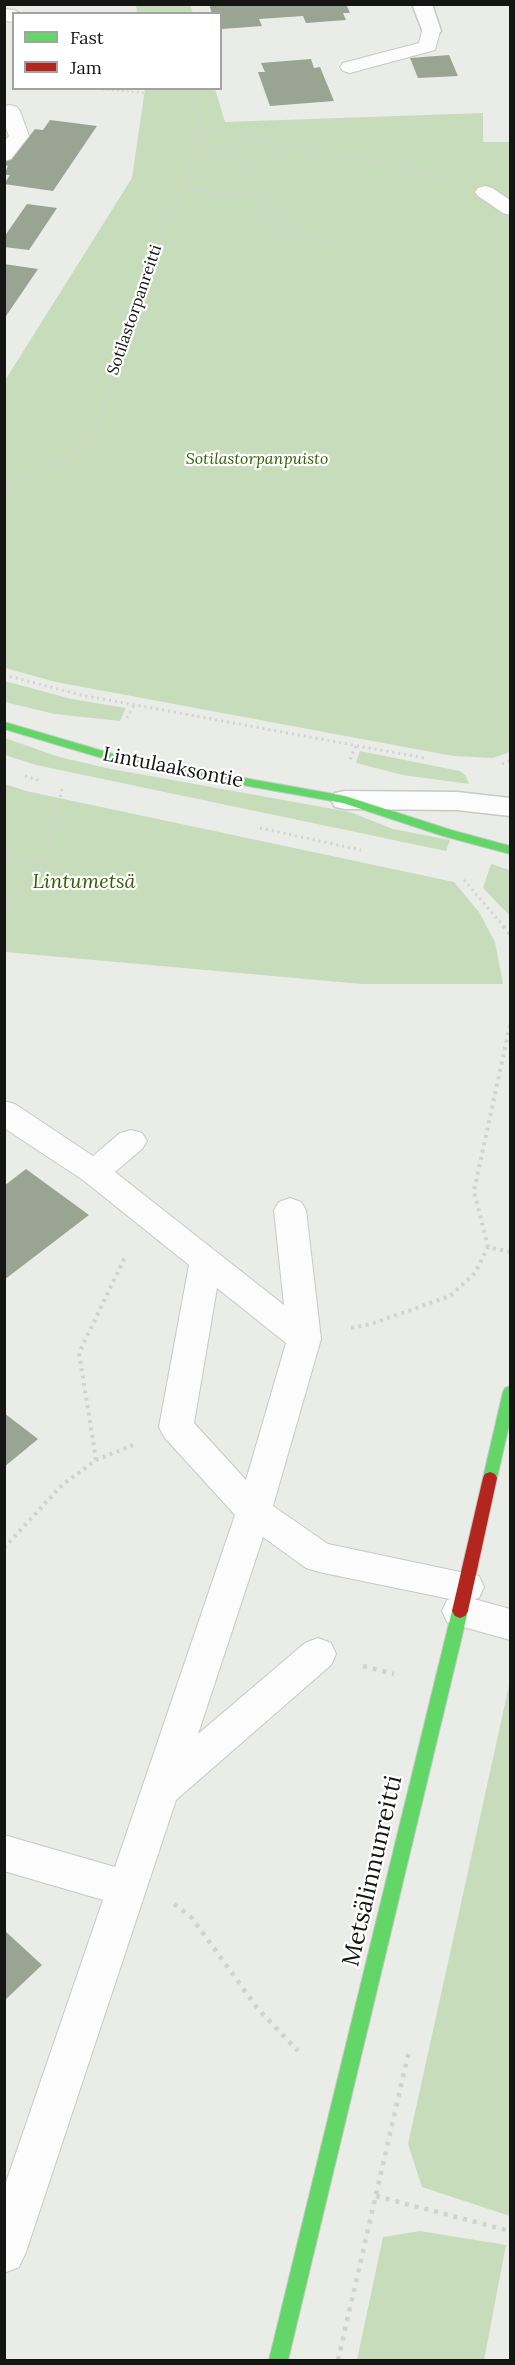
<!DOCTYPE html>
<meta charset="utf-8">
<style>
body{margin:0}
#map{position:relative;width:515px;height:2365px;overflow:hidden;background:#eaece8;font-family:Lora,serif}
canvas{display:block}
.frame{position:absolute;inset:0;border:6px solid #151614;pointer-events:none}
.legend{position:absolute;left:12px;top:12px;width:210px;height:78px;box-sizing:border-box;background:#fff;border:2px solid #a1a2a1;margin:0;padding:8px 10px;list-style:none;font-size:18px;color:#151614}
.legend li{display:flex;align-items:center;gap:12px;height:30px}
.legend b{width:30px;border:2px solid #a1a2a1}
</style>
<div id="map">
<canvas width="515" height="2365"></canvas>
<div class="frame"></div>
<ul class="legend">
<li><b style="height:8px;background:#63d668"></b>Fast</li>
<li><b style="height:8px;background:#b3261e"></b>Jam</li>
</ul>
</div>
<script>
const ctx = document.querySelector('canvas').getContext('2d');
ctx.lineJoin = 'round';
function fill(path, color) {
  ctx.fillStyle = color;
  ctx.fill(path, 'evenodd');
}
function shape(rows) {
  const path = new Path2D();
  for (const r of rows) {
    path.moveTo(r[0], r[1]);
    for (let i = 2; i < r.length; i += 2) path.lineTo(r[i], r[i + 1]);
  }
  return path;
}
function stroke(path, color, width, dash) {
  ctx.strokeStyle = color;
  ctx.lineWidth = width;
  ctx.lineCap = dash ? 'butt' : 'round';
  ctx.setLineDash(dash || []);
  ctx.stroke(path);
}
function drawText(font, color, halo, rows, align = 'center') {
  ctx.font = font + ' Lora,serif';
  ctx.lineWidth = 4.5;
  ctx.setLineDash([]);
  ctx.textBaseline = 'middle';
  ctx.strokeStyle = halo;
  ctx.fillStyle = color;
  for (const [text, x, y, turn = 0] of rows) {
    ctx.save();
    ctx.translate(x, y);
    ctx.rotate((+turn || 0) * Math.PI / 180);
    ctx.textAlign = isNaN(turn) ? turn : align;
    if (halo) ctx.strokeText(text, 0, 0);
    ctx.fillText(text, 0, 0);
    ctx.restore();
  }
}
fill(shape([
 [136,5,190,5,193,13,137,13],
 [145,89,215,89,225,122,483,113,483,142,510,142,510,752,493,758,453,756,56,682,5,668,4,382,132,178],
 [5,681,71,699,126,708,120,721,55,714,5,702],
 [5,738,59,757,111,769,350,812,393,829,450,840,446,851,36,765,5,755],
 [360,751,460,771,466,776,469,784,403,775,356,763],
 [5,784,26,791,454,882,479,912,495,942,503,984,362,984,5,952],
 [491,864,510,870,510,916,483,888],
 [510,1681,510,2216,422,2187,408,2144],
 [420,2231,506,2245,484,2360,357,2360,383,2237]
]), '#c7dcbb');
fill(shape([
 [209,4,346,4,350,13,343,13,346,20,306,23,303,16,259,19,262,26,222,29,220,14,212,14],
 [449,55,458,76,418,78,410,58],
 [311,59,314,68,320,67,334,101,270,106,258,72,265,72,261,63],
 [50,120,97,126,53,191,4,184,10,175,4,175,8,166,4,165,4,158,13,146,21,147,35,129,43,130],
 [27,204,57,208,29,250,4,247,4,237],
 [4,264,38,269,4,319],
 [26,1169,89,1215,4,1280,4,1186],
 [4,1413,38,1439,4,1467],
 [4,1930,42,1965,4,2001]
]), '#9aa492');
const lane = shape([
 [4,9,14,10,22,14,14,14,14,22,4,21,4,9],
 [431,25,438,27,440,31,435,50,350,73,343,71,340,67,343,63,419,43,422,31,424,27,431,25],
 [10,105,17,107,20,111,29,136,11,159,4,161,4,141,9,136,4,123,4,106,10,105],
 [485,186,492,188,510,200,510,215,503,213,478,196,475,192,478,188,485,186],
 [4,1101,15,1104,93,1156,120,1133,131,1130,142,1133,147,1141,142,1149,115,1172,284,1305,274,1210,279,1202,290,1198,301,1202,306,1210,321,1339,273,1506,328,1544,479,1576,484,1587,479,1598,474,1599,510,1609,510,1640,460,1626,447,1622,442,1611,447,1600,450,1599,319,1572,306,1568,263,1537,198,1734,305,1643,318,1638,331,1643,336,1654,331,1665,176,1800,26,2252,19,2267,4,2273,4,2188,103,1900,4,1871,4,1835,115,1867,235,1515,164,1437,159,1427,189,1265,83,1180,4,1128,4,1101],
 [217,1288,286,1343,246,1480,194,1423,217,1288]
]);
const street = shape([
 [412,4,432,4,441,31,438,35,424,35,412,4],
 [345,791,457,792,510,798,510,816,457,810,345,809,335,807,331,800,335,793,345,791]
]);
const fast = shape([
 [4,722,120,756,345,796,451,830,510,846,510,854,443,836,343,803,119,763,4,729,4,722],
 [510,1386,510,1421,497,1478,495,1482,490,1484,485,1482,483,1478,503,1392,505,1388,510,1386],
 [460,1604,465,1606,468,1611,288,2360,269,2360,452,1611,455,1606,460,1604]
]);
const jam = shape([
 [490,1472,495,1474,497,1478,468,1611,465,1616,460,1618,455,1616,452,1611,483,1478,485,1474,490,1472]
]);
stroke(lane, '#c7c9c6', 2);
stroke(street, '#c7c9c6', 3);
stroke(fast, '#c7c9c6', 2);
stroke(jam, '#c7c9c6', 2);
stroke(shape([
 [160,4,164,14],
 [87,88,146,93,195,90],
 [202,129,354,158,448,179],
 [200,146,232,153,246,167,250,192,268,216,293,234,342,247],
 [184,188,227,195,250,192],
 [103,414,121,344,155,246,184,188,200,146,202,129,194,88]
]), '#d2d2d2', 2, [2, 3]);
stroke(shape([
 [4,484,71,458,99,427,103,412],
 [4,675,81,695,424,758],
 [127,718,134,705],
 [350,759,356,746],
 [502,764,510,761],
 [25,776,41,781],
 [260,828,361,850],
 [4,854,45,864],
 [464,880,505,928],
 [4,912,45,864,63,785]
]), '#d2d2d2', 3, [2, 4]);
stroke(shape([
 [503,926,510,934],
 [510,1025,474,1191,488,1247,510,1252],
 [351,1328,371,1324,450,1296,475,1273,488,1247],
 [96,1460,79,1353,126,1255],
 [4,1548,62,1485,96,1460,133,1445]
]), '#d2d2d2', 4, [3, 4.5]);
stroke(shape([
 [363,1666,394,1674],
 [174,1904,192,1918,258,2009,298,2051],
 [376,2196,510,2231],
 [338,2360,409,2051]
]), '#d2d2d2', 4.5, [4, 6]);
fill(lane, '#fcfcfc');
fill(street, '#fcfcfc');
fill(fast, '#63d668');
fill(jam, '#b3261e');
drawText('16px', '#151614', '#fff', [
 ["Sotilastorpanreitti",135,310,-71]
]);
drawText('italic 16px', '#316002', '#fff', [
 ["Sotilastorpanpuisto",257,459]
]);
drawText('20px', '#151614', '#fff', [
 ["Lintulaaksontie",173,768,11]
]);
drawText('italic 20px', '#316002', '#fff', [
 ["Lintumetsä",84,882]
]);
drawText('24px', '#151614', '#fff', [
 ["Metsälinnunreitti",373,1871,-77]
]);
</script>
